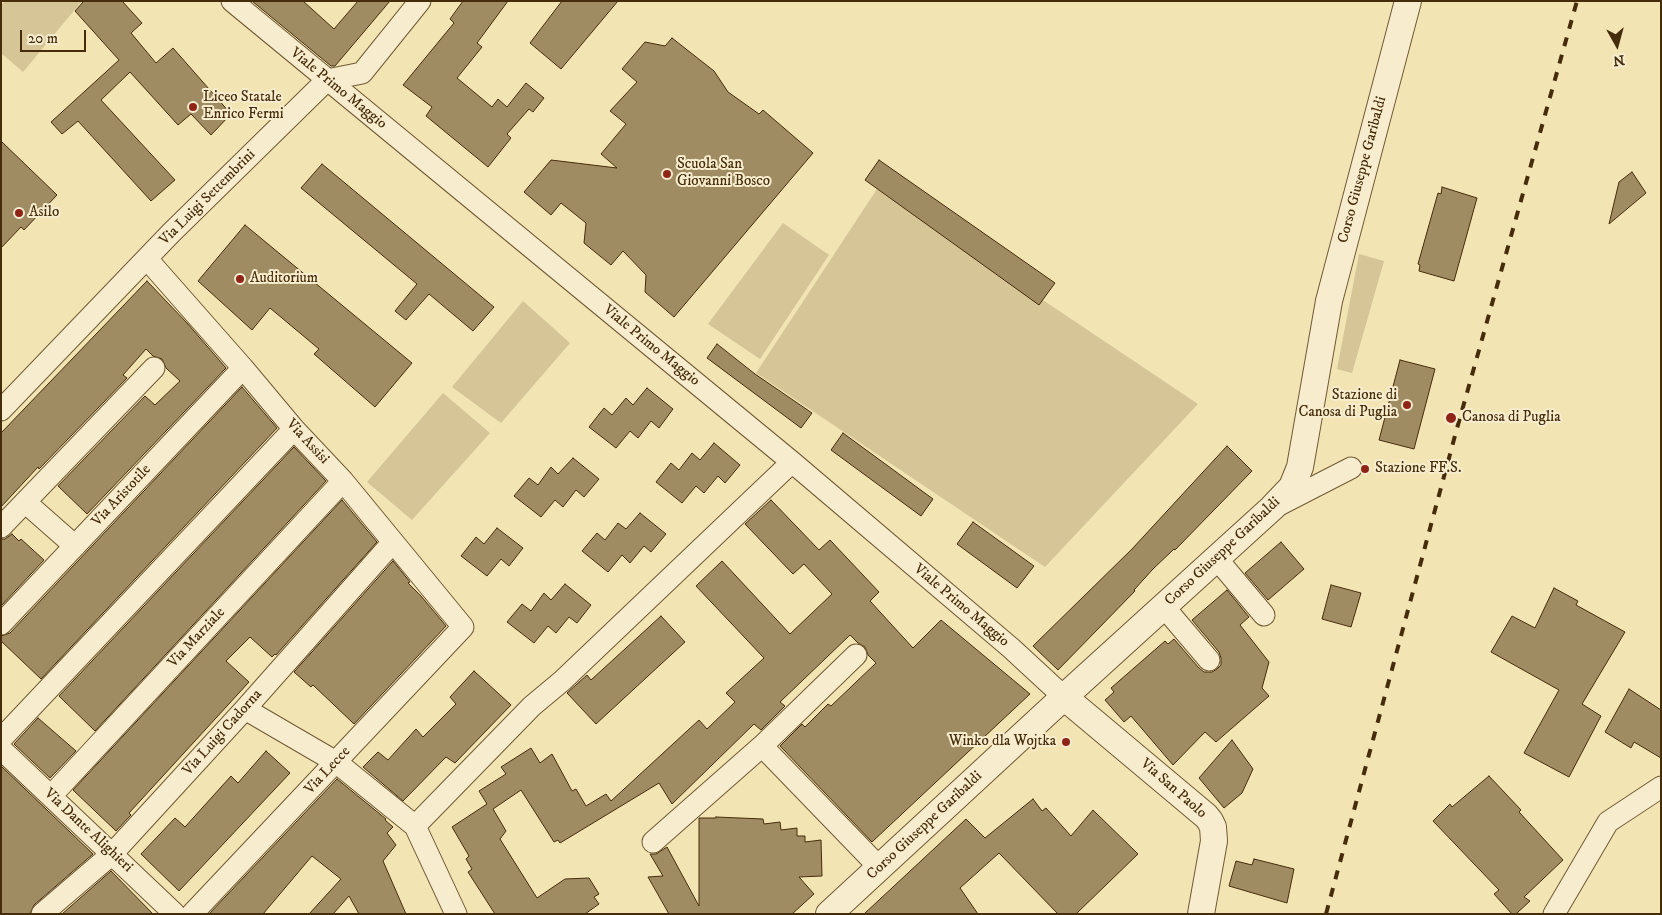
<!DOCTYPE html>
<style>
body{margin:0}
#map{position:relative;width:1662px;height:915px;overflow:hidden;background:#f3e4b4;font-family:"IM FELL DW Pica",serif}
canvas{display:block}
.frame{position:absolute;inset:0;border:2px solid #452c0b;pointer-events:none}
.north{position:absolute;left:1592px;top:20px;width:50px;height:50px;-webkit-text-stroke:4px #f7edce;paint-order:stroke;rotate:173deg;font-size:14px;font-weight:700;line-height:20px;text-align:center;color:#452c0b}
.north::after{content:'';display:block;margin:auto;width:18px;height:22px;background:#452c0b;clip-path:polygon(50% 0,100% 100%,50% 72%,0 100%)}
.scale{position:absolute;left:20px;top:30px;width:66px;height:22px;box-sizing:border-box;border:2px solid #452c0b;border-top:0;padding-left:6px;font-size:15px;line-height:18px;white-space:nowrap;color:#452c0b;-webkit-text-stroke:4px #f7edce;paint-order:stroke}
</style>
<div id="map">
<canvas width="1662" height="915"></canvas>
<div class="frame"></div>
<div class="north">N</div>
<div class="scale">20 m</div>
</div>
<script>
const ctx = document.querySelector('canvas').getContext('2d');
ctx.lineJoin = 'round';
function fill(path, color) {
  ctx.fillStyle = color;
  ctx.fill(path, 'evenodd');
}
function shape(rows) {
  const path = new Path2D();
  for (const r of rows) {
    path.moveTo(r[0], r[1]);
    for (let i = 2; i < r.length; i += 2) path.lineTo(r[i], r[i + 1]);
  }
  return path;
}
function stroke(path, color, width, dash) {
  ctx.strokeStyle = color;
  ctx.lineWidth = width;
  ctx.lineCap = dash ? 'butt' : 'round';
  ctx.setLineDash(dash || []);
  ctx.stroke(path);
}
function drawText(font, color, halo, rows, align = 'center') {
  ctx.font = font + ' "IM FELL DW Pica",serif';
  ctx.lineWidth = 4;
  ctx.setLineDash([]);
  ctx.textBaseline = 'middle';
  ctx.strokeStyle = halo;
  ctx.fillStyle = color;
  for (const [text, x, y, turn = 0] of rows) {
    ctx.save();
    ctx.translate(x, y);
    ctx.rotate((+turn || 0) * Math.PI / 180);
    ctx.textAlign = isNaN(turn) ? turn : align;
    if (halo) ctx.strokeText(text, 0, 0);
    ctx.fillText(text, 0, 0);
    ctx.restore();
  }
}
fill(shape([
 [5,1,82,1,23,72,1,53,1,5],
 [877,189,1198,404,1045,567,756,373],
 [783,223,829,255,760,359,708,324],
 [1359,254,1384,261,1352,373,1337,369],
 [523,301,570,343,501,423,452,387],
 [443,393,490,433,412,520,367,482]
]), '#d5c597');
const building = shape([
 [84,1,122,1,142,23,131,33,156,63,173,48,231,114,211,135,191,114,178,125,130,72,101,100,175,180,151,201,78,121,62,134,51,122,119,60,75,11,84,1],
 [252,1,303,1,334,29,358,1,390,1,335,66,331,66,252,1],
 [463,1,508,1,477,43,482,47,457,78,492,107,498,99,507,107,526,83,544,98,533,112,529,109,507,134,511,138,488,167,426,116,432,107,403,85,454,23,450,19,463,1],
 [562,1,618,1,561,69,530,43,562,1],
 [672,38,714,71,728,92,759,114,763,110,813,153,674,317,645,292,646,275,623,251,611,265,584,243,586,223,561,203,551,215,524,192,551,160,617,168,601,154,626,124,610,111,637,82,622,69,645,42,665,46,672,38],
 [1,141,57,195,24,230,21,227,1,248,1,141],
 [879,160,1055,283,1039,305,865,180,879,160],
 [322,164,494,307,473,331,429,294,406,320,395,311,417,284,301,188,322,164],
 [1632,172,1646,193,1609,224,1619,182,1632,172],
 [1442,187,1477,198,1454,281,1419,271,1420,265,1418,264,1438,193,1441,194,1442,187],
 [245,225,412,363,375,407,314,354,319,349,270,308,252,330,198,281,245,225],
 [147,281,187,323,226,368,87,514,58,486,145,396,155,405,180,381,166,368,162,359,153,356,146,349,123,375,127,378,39,469,38,467,1,507,1,433,147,281],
 [717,344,755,374,812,413,801,428,707,358,717,344],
 [1400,360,1435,369,1414,449,1379,440,1400,360],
 [242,387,277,428,41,679,1,641,1,636,10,633,242,387],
 [647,388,673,409,659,428,651,421,638,438,630,431,616,448,589,427,604,408,612,415,626,398,633,405,647,388],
 [843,433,933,499,921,516,831,450,843,433],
 [714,443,740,465,725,483,718,476,704,493,696,486,682,503,656,482,671,463,679,470,692,453,700,460,714,443],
 [1227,446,1252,471,1175,550,1174,549,1153,569,1134,590,1135,591,1058,670,1033,646,1132,549,1227,446],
 [294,447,326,481,95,731,59,696,294,447],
 [573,458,599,479,584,497,576,490,563,507,555,500,541,517,514,496,529,478,538,485,551,467,558,474,573,458],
 [342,500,377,542,276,655,275,654,272,657,250,637,226,661,249,682,129,813,131,815,116,831,73,790,342,500],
 [771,500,819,550,830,540,879,592,870,601,913,648,941,620,1030,694,872,842,780,746,802,724,805,727,828,704,831,706,876,663,868,655,865,647,858,643,850,635,780,702,785,706,761,730,754,724,672,804,659,783,560,843,558,840,554,842,521,790,493,809,506,831,500,839,537,898,565,879,589,878,599,894,594,897,599,904,585,914,495,914,468,872,472,869,466,859,469,856,452,827,487,804,479,791,506,774,501,767,531,748,540,763,552,754,572,791,576,789,586,806,606,794,611,801,699,720,707,729,735,702,726,693,764,658,696,586,722,561,790,634,832,594,804,564,793,574,745,524,771,500],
 [640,513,666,534,651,552,644,546,630,563,622,555,608,572,582,551,597,533,605,540,618,523,626,529,640,513],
 [973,522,1034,566,1017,588,957,544,973,522],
 [497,528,523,548,509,566,501,559,487,576,461,556,476,537,484,544,497,528],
 [12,534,19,541,21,539,44,560,1,606,1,539,5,539,12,534],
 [1281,542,1304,569,1268,600,1245,573,1281,542],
 [393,561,410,582,408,583,421,596,446,626,354,724,313,685,311,687,294,672,393,561],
 [565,584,591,605,577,623,569,617,556,633,548,626,534,643,507,622,522,604,531,611,544,593,551,600,565,584],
 [1331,585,1361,593,1351,627,1322,619,1331,585],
 [1554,588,1578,601,1576,605,1625,632,1582,704,1601,716,1569,777,1524,753,1559,690,1491,652,1512,616,1535,628,1554,588],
 [1227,590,1249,617,1240,625,1269,662,1262,688,1269,696,1216,742,1205,732,1173,765,1131,716,1124,722,1105,700,1114,692,1111,688,1165,641,1168,644,1174,639,1199,668,1204,672,1212,672,1217,669,1221,665,1221,658,1219,652,1192,620,1227,590],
 [661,616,685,642,596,724,567,693,587,675,591,680,661,616],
 [474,671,511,705,455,763,446,757,403,801,363,767,378,752,388,760,416,729,423,737,456,704,450,697,474,671],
 [1629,689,1661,710,1661,758,1634,742,1631,748,1605,732,1629,689],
 [38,718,76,751,50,778,14,744,38,718],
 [1232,740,1253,769,1242,793,1224,808,1199,778,1232,740],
 [266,751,290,773,179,891,141,854,175,818,185,827,231,776,238,783,266,751],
 [1,766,93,854,34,905,30,914,1,914,1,766],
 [1489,776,1521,810,1519,812,1563,860,1524,897,1530,901,1516,914,1512,914,1494,894,1499,890,1433,821,1450,804,1452,807,1489,776],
 [337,779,386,819,385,820,393,827,387,833,396,845,383,861,406,914,359,914,349,896,333,914,309,914,341,879,312,856,263,914,209,914,337,779],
 [1033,799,1042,811,1046,808,1071,836,1093,810,1138,854,1076,914,1058,914,999,853,960,888,978,914,864,914,966,819,985,838,1033,799],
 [716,817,763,819,764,824,780,822,781,830,797,828,797,836,805,836,805,842,821,840,822,876,799,877,814,894,792,914,669,914,648,877,663,876,650,854,656,854,667,847,699,906,699,818,716,818,716,817],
 [1254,859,1294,869,1287,903,1229,886,1236,861,1252,865,1254,859],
 [111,871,153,914,62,914,111,871]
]);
fill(building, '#9f8c63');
stroke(building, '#452c0b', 1);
const minor = shape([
 [232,1,792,462,1011,648,1064,697],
 [147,259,243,368,294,429,343,481,463,627,192,914],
 [1,410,171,233,327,80,362,73,420,1],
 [25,502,75,546],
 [1279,505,1351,468],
 [1,527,154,368],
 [1217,559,1264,615],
 [1164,607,1209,660],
 [1,624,243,368],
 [245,709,336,762,415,826,456,914],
 [1,739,294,429],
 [762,746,880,868],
 [1,749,175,914],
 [51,796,343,481],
 [415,826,532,706,562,681,792,462],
 [653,842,762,746,856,655],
 [42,914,112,854,245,709,393,542],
 [1554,914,1608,822,1661,787]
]);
const tertiary = shape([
 [1064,697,1206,816,1210,821,1213,827,1214,841,1201,914],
 [829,914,1064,697,1272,508,1292,487,1300,467,1329,301,1408,1]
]);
stroke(minor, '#705a35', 23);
stroke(tertiary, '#705a35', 28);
stroke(minor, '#f7edce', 21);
stroke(tertiary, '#f7edce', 26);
stroke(shape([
 [1326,914,1456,432,1577,1]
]), '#452c0b', 4, [9, 9]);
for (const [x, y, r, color] of [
 [193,107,5,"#8f2418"],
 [667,174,5,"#8f2418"],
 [19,213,5,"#8f2418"],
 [240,279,5,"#8f2418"],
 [1407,405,5,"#8f2418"],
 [1451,418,6,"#8f2418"],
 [1365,469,5,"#8f2418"],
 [1066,742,5,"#8f2418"]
]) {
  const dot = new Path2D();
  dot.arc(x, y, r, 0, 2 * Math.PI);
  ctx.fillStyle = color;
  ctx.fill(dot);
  stroke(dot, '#f7edce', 2);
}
drawText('15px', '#452c0b', '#f7edce', [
 ["Viale Primo Maggio",338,89,39],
 ["Corso Giuseppe Garibaldi",1363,170,-75],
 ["Via Luigi Settembrini",208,198,-45],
 ["Viale Primo Maggio",651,346,39],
 ["Via Assisi",307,442,47],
 ["Via Aristotile",122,496,-47],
 ["Corso Giuseppe Garibaldi",1223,552,-43],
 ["Viale Primo Maggio",961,606,40],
 ["Via Marziale",197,638,-47],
 ["Via Luigi Cadorna",223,733,-48],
 ["Via Lecce",328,771,-47],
 ["Via San Paolo",1173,789,41],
 ["Corso Giuseppe Garibaldi",925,826,-43],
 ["Via Dante Alighieri",88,831,43]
]);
drawText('15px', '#452c0b', '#f7edce', [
 ["Liceo Statale",203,98],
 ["Enrico Fermi",203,115],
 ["Scuola San",677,165],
 ["Giovanni Bosco",677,182],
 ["Asilo",29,213],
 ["Auditorium",250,279],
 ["Stazione di",1397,396,"right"],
 ["Canosa di Puglia",1397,413,"right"],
 ["Canosa di Puglia",1462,418],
 ["Stazione FF.S.",1375,469],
 ["Winko dla Wojtka",1056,742,"right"]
], 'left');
</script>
